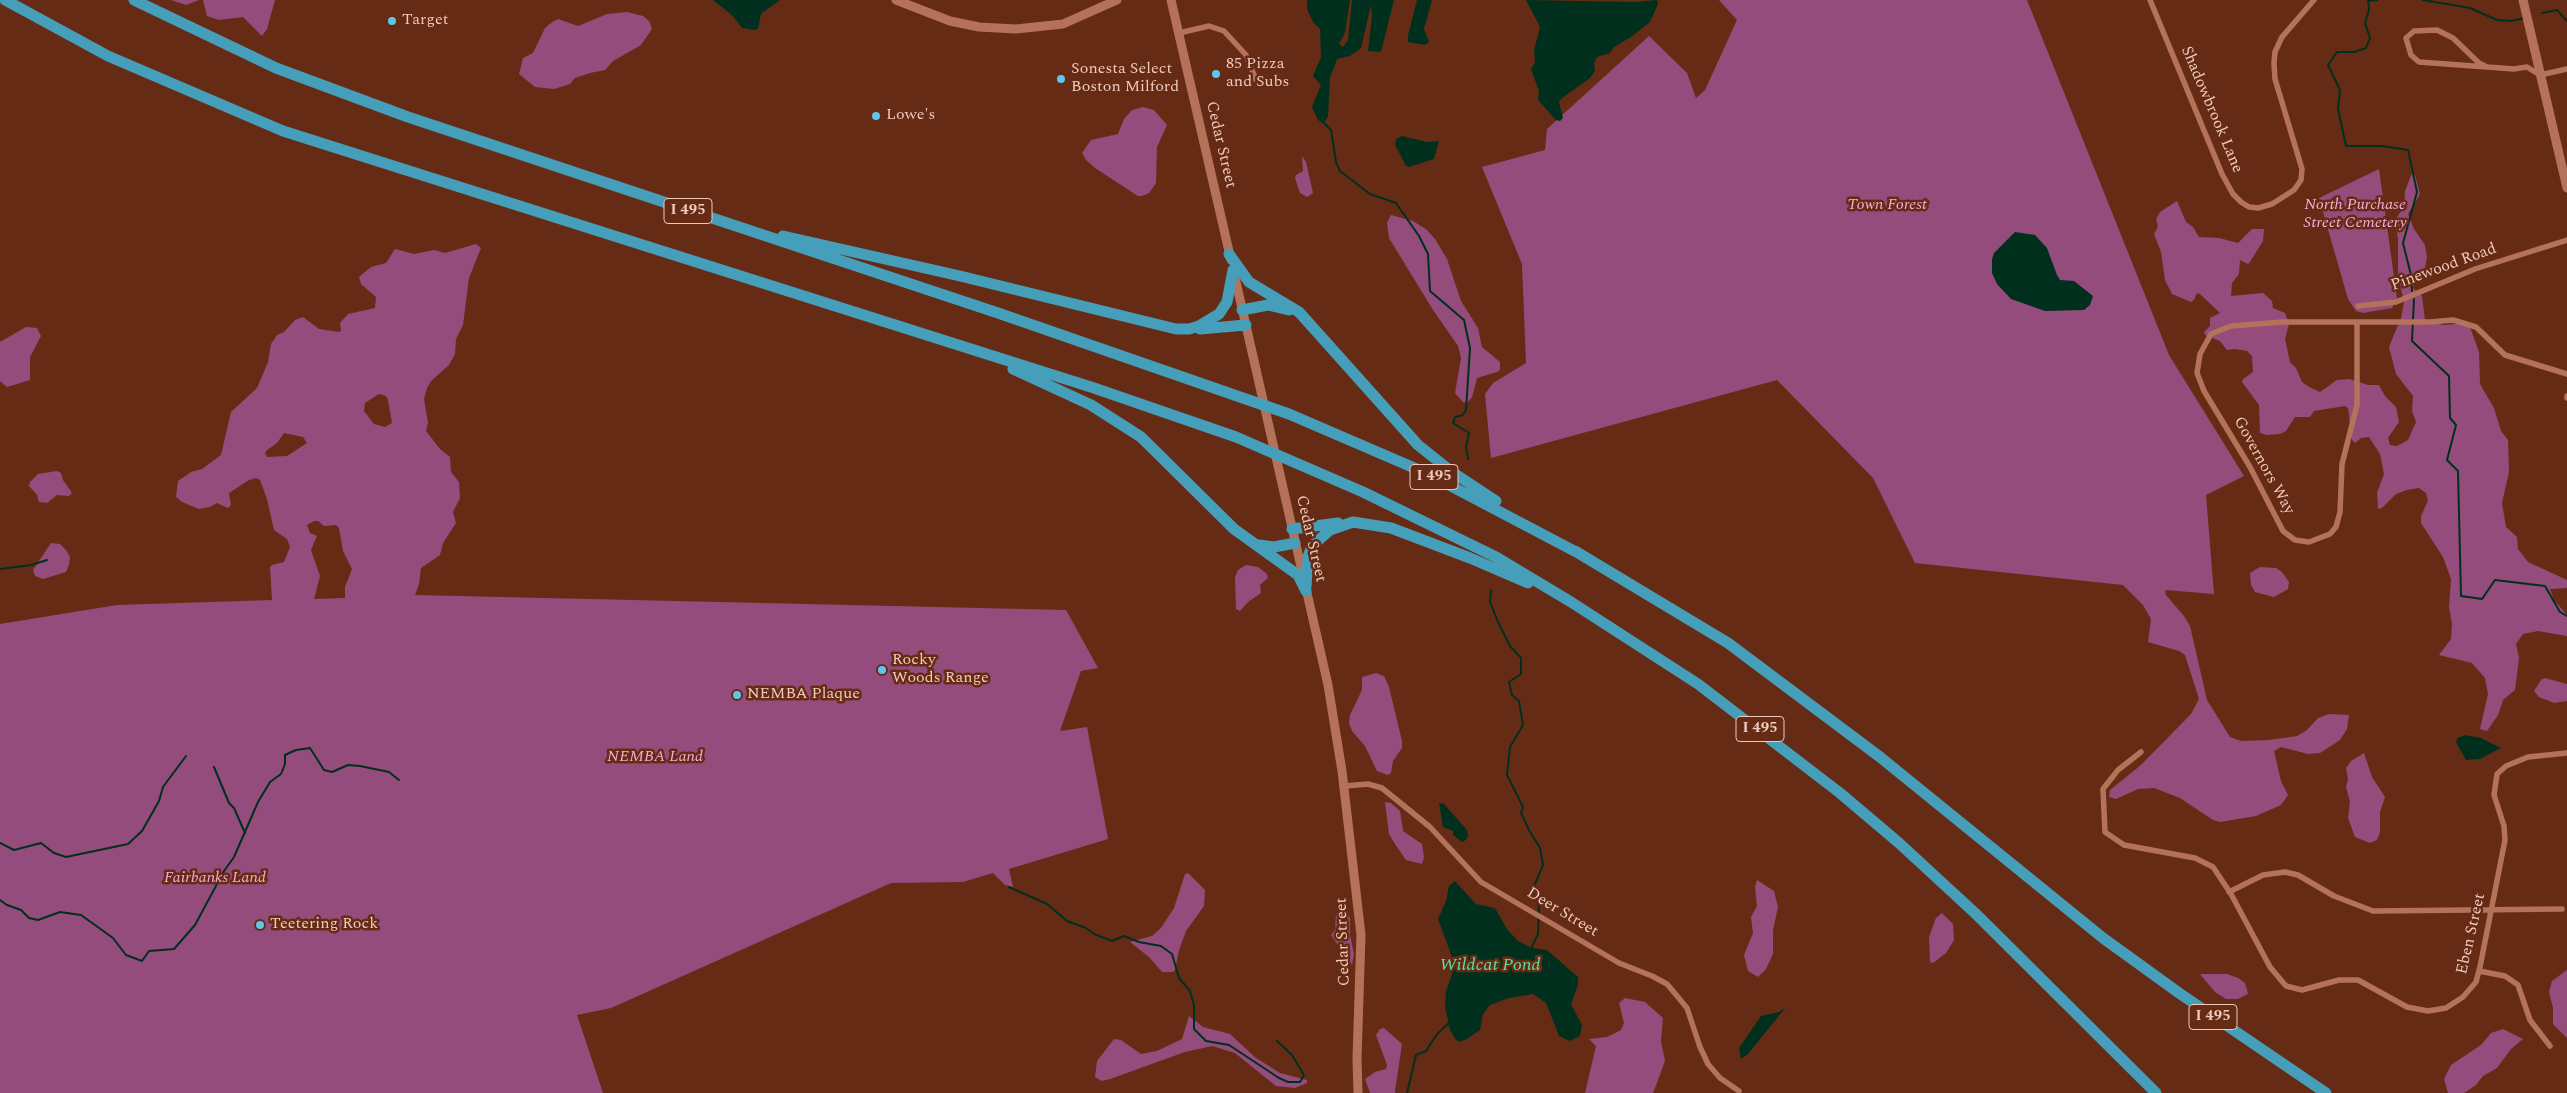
<!DOCTYPE html>
<style>
body{margin:0}
canvas{display:block;background:#662b14}
</style>
<canvas width="2567" height="1093"></canvas>
<script>
const ctx = document.querySelector('canvas').getContext('2d');
ctx.lineJoin = 'round';
function fill(path, color) {
  ctx.fillStyle = color;
  ctx.fill(path, 'evenodd');
}
function shape(rows) {
  const path = new Path2D();
  for (const r of rows) {
    path.moveTo(r[0], r[1]);
    for (let i = 2; i < r.length; i += 2) path.lineTo(r[i], r[i + 1]);
  }
  return path;
}
function stroke(path, color, width, dash) {
  ctx.strokeStyle = color;
  ctx.lineWidth = width;
  ctx.lineCap = dash ? 'butt' : 'round';
  ctx.setLineDash(dash || []);
  ctx.stroke(path);
}
function drawText(font, color, halo, rows, align = 'center') {
  ctx.font = font + ' Spectral,serif';
  ctx.lineWidth = 5;
  ctx.setLineDash([]);
  ctx.textBaseline = 'middle';
  ctx.strokeStyle = halo;
  ctx.fillStyle = color;
  for (const [text, x, y, turn = 0] of rows) {
    ctx.save();
    ctx.translate(x, y);
    ctx.rotate((+turn || 0) * Math.PI / 180);
    ctx.textAlign = isNaN(turn) ? turn : align;
    if (halo) ctx.strokeText(text, 0, 0);
    ctx.fillText(text, 0, 0);
    ctx.restore();
  }
}
fill(shape([
 [171,0,199,0,186,5],
 [203,0,275,0,267,29,262,36,243,17,219,20,207,16],
 [1719,0,2027,0,2169,355,2244,476,2206,495,2214,594,2165,590,2166,595,2184,616,2190,626,2207,700,2230,737,2241,741,2269,740,2297,736,2307,730,2318,718,2329,714,2349,715,2347,729,2340,740,2320,753,2308,754,2281,747,2274,751,2281,781,2288,795,2281,805,2256,816,2220,822,2213,820,2180,798,2154,788,2138,789,2116,799,2109,797,2110,790,2141,765,2191,714,2199,699,2185,655,2179,651,2148,642,2151,619,2143,605,2123,585,1915,563,1873,478,1777,380,1491,458,1485,394,1493,383,1526,363,1522,264,1482,167,1545,150,1547,129,1649,36,1687,73,1696,98,1705,90,1737,20],
 [627,12,643,16,649,21,652,29,641,45,613,61,605,70,590,73,575,78,570,84,554,89,535,87,519,74,523,58,533,53,545,28,551,23,558,19,578,26,607,14],
 [1143,107,1154,110,1167,125,1157,147,1156,183,1149,193,1142,196,1138,196,1095,168,1086,160,1082,153,1091,140,1118,134,1124,119,1132,110],
 [1302,156,1306,162,1313,193,1307,197,1300,193,1295,178,1296,175,1303,171],
 [2379,169,2397,298,2392,308,2363,313,2356,311,2348,299,2319,198],
 [2412,173,2415,175,2420,194,2408,214,2414,229,2425,245,2427,257,2424,273,2414,284,2413,288,2422,296,2425,320,2443,325,2467,323,2471,330,2479,352,2480,384,2494,408,2501,431,2508,440,2509,472,2502,503,2506,527,2517,537,2518,549,2528,562,2567,580,2567,588,2550,589,2554,600,2567,615,2567,636,2538,631,2523,634,2516,644,2519,658,2515,690,2503,700,2498,715,2487,731,2480,729,2488,694,2485,678,2472,663,2439,655,2451,639,2452,624,2449,607,2451,579,2443,557,2421,523,2421,516,2428,501,2426,493,2419,488,2407,490,2396,494,2382,508,2378,509,2377,493,2384,474,2380,454,2369,437,2361,438,2355,443,2352,440,2348,408,2345,406,2314,411,2310,417,2295,417,2286,431,2280,434,2267,435,2260,433,2259,405,2242,382,2243,379,2253,372,2252,356,2247,351,2235,349,2227,350,2220,341,2205,335,2204,332,2210,326,2210,318,2220,313,2200,294,2197,293,2194,300,2191,302,2172,294,2165,280,2161,252,2154,234,2158,227,2156,219,2160,212,2177,201,2186,222,2193,227,2199,237,2219,238,2238,243,2252,229,2264,229,2263,241,2250,262,2248,264,2240,260,2239,274,2232,283,2231,296,2263,293,2272,301,2273,308,2285,313,2289,324,2285,339,2290,362,2296,368,2302,382,2309,387,2320,392,2337,380,2349,379,2368,385,2379,385,2385,396,2396,407,2399,422,2388,438,2390,445,2397,446,2408,440,2416,422,2412,411,2413,396,2396,374,2389,347,2401,318,2404,302,2398,275,2398,239,2395,220,2404,207,2405,191],
 [1391,215,1413,221,1427,230,1435,239,1447,259,1461,301,1478,328,1482,347,1500,362,1500,370,1497,372,1477,378,1472,397,1467,403,1463,402,1455,393,1461,358,1458,346,1433,310,1389,238,1387,223],
 [476,244,481,248,469,278,463,325,456,339,455,354,449,365,431,381,427,388,424,399,428,423,426,431,440,449,450,457,451,472,459,482,460,498,453,512,456,523,443,543,440,555,421,568,419,584,415,595,1066,610,1098,668,1081,671,1060,731,1087,727,1108,839,1009,869,1013,887,1005,885,993,873,963,882,891,883,611,1008,577,1015,603,1093,0,1093,0,624,117,605,272,600,270,567,272,565,284,562,290,547,287,539,274,530,267,499,260,480,256,478,249,480,229,493,231,505,228,508,217,503,210,507,199,509,182,502,176,497,178,481,191,472,202,469,221,455,231,412,257,388,268,362,271,344,277,335,284,332,295,320,303,317,319,329,339,332,341,331,340,323,348,314,375,308,376,297,361,284,359,277,371,267,386,263,395,249,414,254,434,250,445,253],
 [379,394,386,396,388,400,392,423,385,427,374,424,364,411,365,403],
 [284,433,303,437,307,443,287,456,267,457,265,453,267,450,277,443],
 [314,521,318,521,324,526,336,525,339,528,343,551,352,569,345,587,345,598,314,599,320,576,311,550,317,536,310,533,307,525],
 [26,327,37,328,41,336,30,357,30,380,7,387,0,381,0,342],
 [57,471,61,473,63,480,72,493,69,496,57,495,47,503,39,502,37,495,29,486,30,482,38,474],
 [51,543,60,544,66,550,70,557,69,565,66,572,43,579,35,576,33,570],
 [1246,565,1258,567,1267,574,1268,578,1260,585,1261,593,1248,602,1240,611,1236,609,1235,577,1238,570],
 [2260,567,2276,568,2282,572,2289,582,2288,589,2274,597,2255,592,2251,585,2250,573],
 [1376,673,1384,676,1389,687,1402,741,1402,748,1393,761,1391,773,1388,775,1377,771,1365,746,1352,731,1349,723,1350,715,1362,690,1362,677],
 [2545,678,2567,684,2567,701,2554,703,2539,697,2534,691,2541,680],
 [2364,753,2372,777,2385,797,2380,812,2380,832,2377,840,2370,843,2355,837,2348,818,2350,802,2346,787,2348,779,2346,768,2351,761],
 [1385,802,1391,803,1400,811,1403,831,1422,844,1424,857,1422,864,1406,860,1395,844,1389,834],
 [1188,873,1205,890,1204,906,1186,931,1179,950,1175,970,1173,972,1162,972,1149,957,1130,942,1152,936,1161,928,1174,908,1185,874],
 [1757,880,1774,891,1778,907,1773,930,1773,954,1766,969,1758,977,1748,971,1744,955,1753,933,1751,917,1757,906,1755,887],
 [1340,909,1348,912,1350,919,1350,935,1354,954,1352,965,1331,935,1335,930,1336,914],
 [1942,913,1953,924,1954,940,1946,953,1933,963,1930,962,1929,937,1936,918],
 [2567,970,2567,1038,2553,1024,2553,1008,2549,992,2552,981],
 [2200,974,2227,974,2238,978,2245,983,2248,994,2238,999,2226,999,2215,992],
 [1625,998,1645,1002,1663,1018,1661,1041,1665,1061,1661,1072,1653,1093,1585,1093,1596,1046,1589,1039,1607,1037,1621,1030,1624,1023,1619,1003],
 [1189,1016,1203,1027,1230,1034,1256,1058,1280,1073,1307,1080,1307,1083,1295,1088,1276,1086,1235,1053,1212,1046,1185,1052,1110,1079,1102,1081,1095,1077,1097,1061,1114,1039,1121,1040,1141,1054,1157,1051,1182,1039],
 [1384,1028,1402,1044,1395,1091,1395,1093,1370,1093,1365,1079,1375,1072,1386,1069,1387,1065,1376,1035,1380,1029],
 [2503,1029,2523,1039,2511,1049,2497,1068,2483,1076,2476,1085,2464,1093,2448,1093,2444,1079,2451,1065,2481,1045,2491,1033]
]), '#934c7c');
fill(shape([
 [713,0,780,0,761,14,758,29,754,30,742,28,733,16],
 [1307,0,1350,0,1345,33,1339,44,1343,47,1348,40,1352,0,1394,0,1381,52,1368,51,1372,16,1371,5,1361,48,1350,56,1337,59,1330,78,1328,117,1323,123,1318,120,1312,107,1321,85,1313,76,1321,57,1320,29,1313,22,1307,9],
 [1417,0,1432,0,1424,29,1429,42,1425,45,1408,42,1408,35],
 [1526,0,1635,2,1657,0,1658,4,1650,22,1631,37,1614,47,1610,53,1597,57,1594,63,1595,71,1590,78,1561,99,1559,102,1563,118,1560,121,1556,120,1538,100,1539,91,1531,69,1535,62,1534,50,1540,27],
 [1402,136,1427,142,1439,141,1434,159,1409,167,1406,166,1395,145,1396,139],
 [2015,232,2035,235,2047,248,2057,275,2060,280,2074,281,2093,296,2090,305,2084,310,2045,311,2011,299,1997,284,1992,273,1992,259,1994,253],
 [2465,735,2481,738,2501,748,2480,759,2466,760,2456,742,2458,738],
 [1439,803,1444,804,1467,830,1468,836,1466,840,1462,842,1453,835,1453,831,1443,827],
 [1455,881,1476,904,1495,908,1507,929,1518,941,1532,948,1547,950,1578,977,1578,985,1571,1004,1582,1025,1580,1036,1570,1041,1559,1036,1546,1003,1533,994,1509,998,1490,1005,1483,1014,1480,1030,1467,1039,1459,1042,1456,1040,1450,1030,1445,1007,1446,991,1454,968,1453,960,1438,919,1446,901,1449,886],
 [1786,1007,1748,1054,1741,1059,1739,1048,1761,1016,1779,1012]
]), '#00301d');
stroke(shape([
 [2368,0,2369,10,2365,23,2370,38,2366,48,2354,52,2337,52,2328,65,2340,90,2338,109,2346,146,2382,146,2408,150,2417,192,2403,243,2411,275,2412,291],
 [2423,0,2470,8,2497,20,2511,21,2524,18],
 [2369,1,2377,0],
 [2542,13,2557,10,2567,21],
 [1323,122,1331,130,1336,162,1340,171,1370,194,1396,203,1419,236,1428,254,1430,291,1464,320,1470,348,1466,410,1463,415,1455,417,1453,423,1469,433,1466,447,1468,459],
 [2414,299,2412,341,2449,376,2450,418,2456,425,2447,460,2458,471,2461,596,2482,599,2495,580,2545,586,2560,612,2567,616],
 [0,569,31,565,47,560],
 [1491,590,1490,602,1498,622,1510,646,1521,658,1521,674,1509,682,1512,695,1519,701,1523,725,1510,747,1507,775,1523,807,1521,813,1529,830,1540,848,1543,865,1532,891,1539,906,1538,934,1531,949],
 [214,767,229,803,234,808,245,833],
 [0,843,14,850,41,843,54,853,66,857,128,844,142,831,159,801,163,787,186,756],
 [1009,887,1047,904,1067,921,1086,928,1094,934,1112,941,1124,936,1139,942,1161,946,1172,954,1179,978,1190,991,1194,1005,1194,1029,1206,1041,1229,1045,1279,1078,1288,1082,1300,1082,1304,1075,1292,1055,1277,1041],
 [0,900,7,905,21,910,29,918,38,920,60,912,81,915,113,938,126,955,142,961,149,951,174,949,195,925,224,871,234,857,258,802,270,782,281,774,285,764,285,755,296,750,310,748,324,770,332,772,348,765,360,766,389,772,399,780],
 [1407,1093,1416,1055,1426,1051,1437,1034,1450,1022]
]), '#00301d', 2);
stroke(shape([
 [2150,0,2222,174,2233,194,2241,202,2249,207,2258,208,2272,204,2294,190,2301,180,2302,169,2275,79,2274,63,2275,52,2282,37,2314,0],
 [1179,33,1209,26,1224,31,1246,55,1256,80],
 [2487,67,2419,62,2411,55,2406,38,2414,31,2437,30,2453,38,2479,63,2487,67,2514,69,2527,67,2540,75,2567,69],
 [2358,306,2396,302,2475,269,2567,240],
 [2357,322,2357,405,2342,464,2340,512,2336,527,2330,534,2309,542,2295,540,2283,531,2250,467,2204,391,2197,373,2200,354,2211,334,2231,326,2283,322,2430,322,2453,320,2476,327,2505,355,2567,374],
 [2567,396,2567,398],
 [2141,752,2118,770,2103,789,2105,832,2124,845,2195,858,2213,867,2231,894,2270,967,2286,986,2302,990,2339,980,2358,980,2407,1007,2428,1011,2446,1008,2463,997,2476,982,2480,967,2505,840,2504,826,2494,795,2497,774,2506,766,2528,757,2567,753],
 [1345,786,1368,784,1382,788,1430,827,1481,882,1619,963,1652,976,1667,984,1687,1008,1700,1047,1708,1064,1720,1078,1739,1091],
 [2229,892,2263,875,2285,872,2298,875,2334,896,2373,911,2562,909],
 [2479,971,2505,976,2518,985,2530,1020,2550,1046]
]), '#b5725a', 5.5);
stroke(shape([
 [896,0,950,21,979,27,1016,29,1063,24,1117,0],
 [1171,0,1231,260],
 [2523,0,2567,188],
 [1234,273,1328,685,1342,771,1361,935,1357,1058,1358,1093]
]), '#b5725a', 9);
stroke(shape([
 [5,0,108,56,283,131,1094,388,1236,437,1363,492,1496,557,1571,602,1698,684,1840,793,1899,843,1976,914,2156,1093],
 [134,0,276,68,408,117,998,313,1289,414,1426,473,1580,554],
 [783,236,960,276,1176,329,1189,329,1199,326,1219,314,1227,302,1233,270],
 [1229,254,1249,282,1299,312,1418,445,1452,472,1496,501],
 [1242,310,1268,305,1289,310],
 [1200,329,1246,325],
 [1013,369,1091,405,1141,437,1234,529,1298,575,1306,591],
 [1292,529,1338,523],
 [1259,545,1274,547,1295,543],
 [1575,551,1728,643,1880,757,2103,938,2179,993,2326,1093],
 [1306,587,1308,557,1312,546,1330,530,1353,522,1391,528,1470,558,1528,583]
]), '#469fba', 11);
for (const [x, y, r, color] of [
 [392,21,5,"#5cc7e8"],
 [1216,74,5,"#5cc7e8"],
 [1061,79,5,"#5cc7e8"],
 [876,116,5,"#5cc7e8"],
 [882,670,5,"#5cc7e8"],
 [737,695,5,"#5cc7e8"],
 [260,925,5,"#5cc7e8"]
]) {
  const dot = new Path2D();
  dot.arc(x, y, r, 0, 2 * Math.PI);
  ctx.fillStyle = color;
  ctx.fill(dot);
  stroke(dot, '#662b14', 2);
}
for (const [x, y, w] of [
 [688,211,48],
 [1434,477,48],
 [1760,729,48],
 [2213,1017,48]
]) {
  const box = new Path2D();
  box.roundRect(x - w / 2, y - 12.5, w, 25, 4);
  ctx.fillStyle = '#662b14';
  ctx.fill(box);
  stroke(box, '#f0cabd', 1);
}
drawText('bold 15px', '#f0cabd', null, [
 ["I 495",688,211],
 ["I 495",1434,477],
 ["I 495",1760,729],
 ["I 495",2213,1017]
]);
drawText('16px', '#f0cabd', '#662b14', [
 ["Target",402,21],
 ["85 Pizza",1226,65],
 ["and Subs",1226,83],
 ["Sonesta Select",1071,70],
 ["Boston Milford",1071,88],
 ["Lowe's",886,116],
 ["Rocky",892,661],
 ["Woods Range",892,679],
 ["NEMBA Plaque",747,695],
 ["Teetering Rock",270,925]
], 'left');
drawText('16px', '#f0cabd', '#662b14', [
 ["Shadowbrook Lane",2211,110,67],
 ["Cedar Street",1220,145,77],
 ["Pinewood Road",2444,268,-20],
 ["Governors Way",2263,466,61],
 ["Cedar Street",1310,539,77],
 ["Deer Street",1562,913,31],
 ["Eben Street",2472,934,-77],
 ["Cedar Street",1344,942,-92]
]);
drawText('italic 16px', '#f8abdd', '#662b14', [
 ["Town Forest",1887,206],
 ["North Purchase",2355,206],
 ["Street Cemetery",2355,224],
 ["NEMBA Land",655,758],
 ["Fairbanks Land",215,879]
]);
drawText('italic 18px', '#5ae0a3', '#662b14', [
 ["Wildcat Pond",1490,966]
]);
</script>
